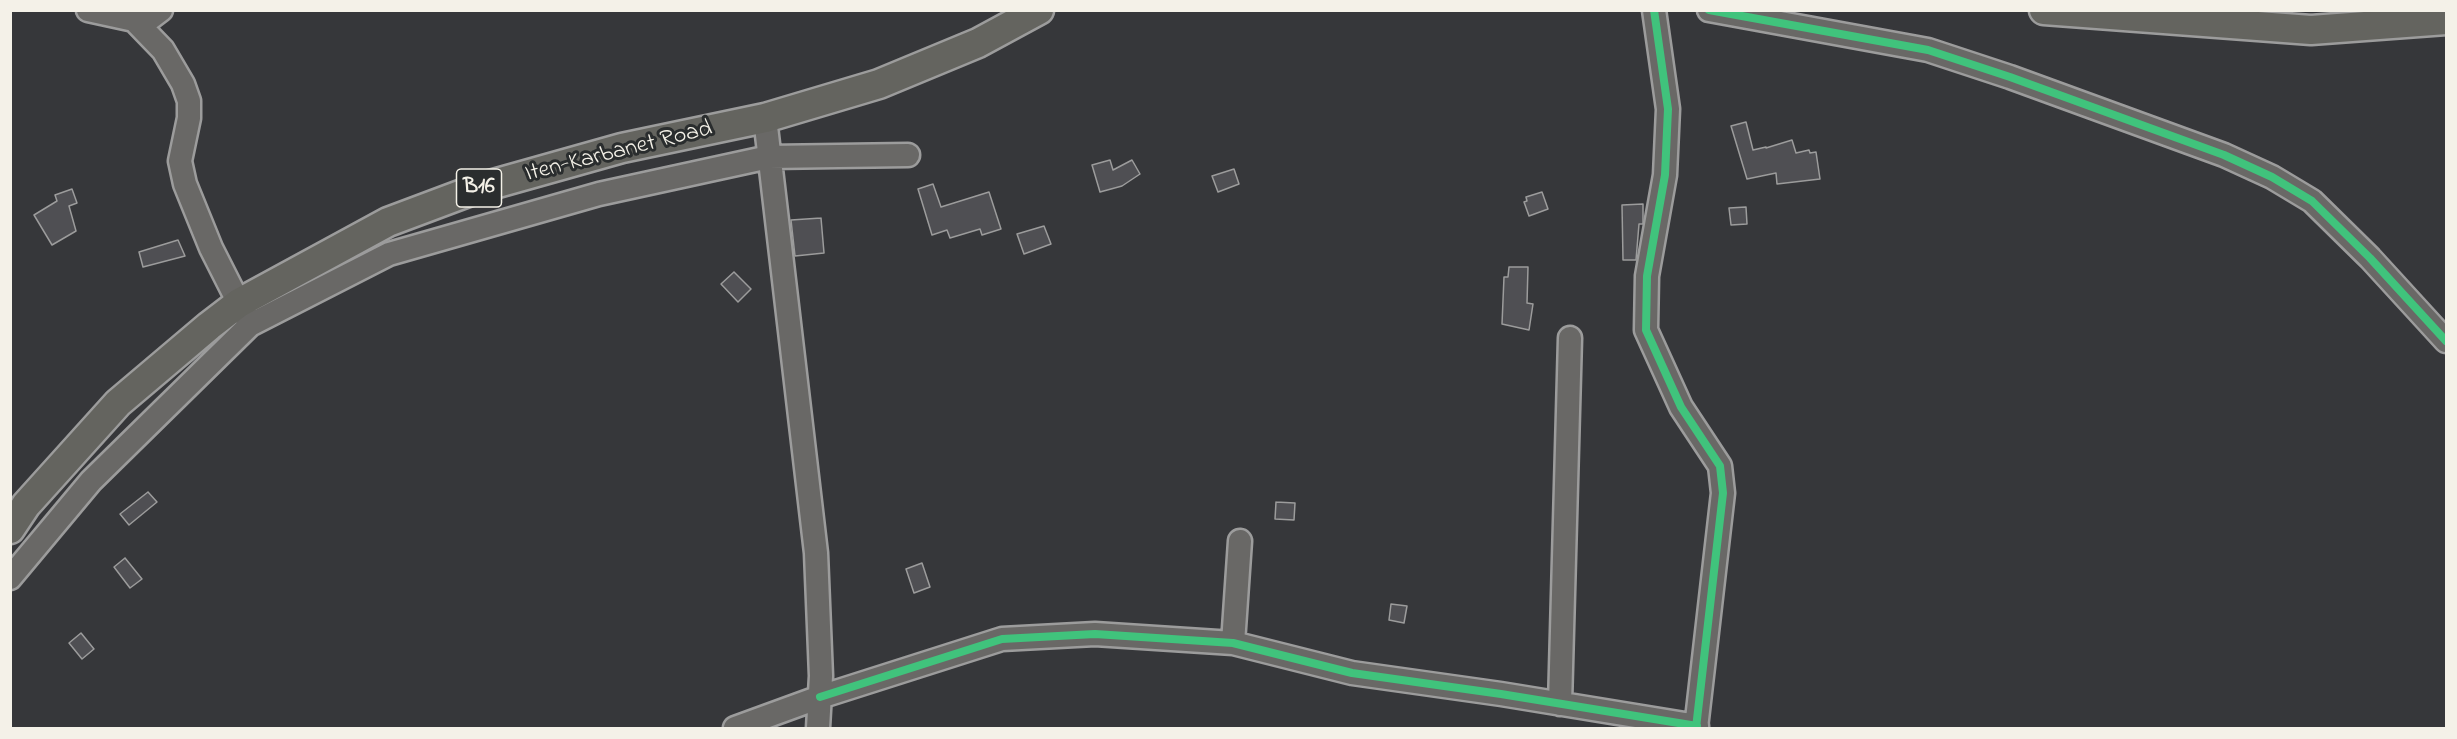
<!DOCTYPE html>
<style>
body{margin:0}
#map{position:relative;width:2457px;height:739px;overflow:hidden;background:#36373a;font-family:"Indie Flower",sans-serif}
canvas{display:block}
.frame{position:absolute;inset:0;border:12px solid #f4f1e8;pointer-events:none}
</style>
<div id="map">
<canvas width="2457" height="739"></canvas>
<div class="frame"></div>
</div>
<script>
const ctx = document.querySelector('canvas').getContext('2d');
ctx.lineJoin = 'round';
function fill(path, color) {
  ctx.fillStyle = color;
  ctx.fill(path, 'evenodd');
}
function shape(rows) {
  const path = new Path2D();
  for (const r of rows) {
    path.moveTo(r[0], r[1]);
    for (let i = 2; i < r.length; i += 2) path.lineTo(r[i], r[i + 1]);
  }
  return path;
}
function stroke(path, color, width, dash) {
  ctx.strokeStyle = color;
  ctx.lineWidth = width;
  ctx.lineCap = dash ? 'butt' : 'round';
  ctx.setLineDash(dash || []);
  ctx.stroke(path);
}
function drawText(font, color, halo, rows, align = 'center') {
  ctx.font = font + ' "Indie Flower",sans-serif';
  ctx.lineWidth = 6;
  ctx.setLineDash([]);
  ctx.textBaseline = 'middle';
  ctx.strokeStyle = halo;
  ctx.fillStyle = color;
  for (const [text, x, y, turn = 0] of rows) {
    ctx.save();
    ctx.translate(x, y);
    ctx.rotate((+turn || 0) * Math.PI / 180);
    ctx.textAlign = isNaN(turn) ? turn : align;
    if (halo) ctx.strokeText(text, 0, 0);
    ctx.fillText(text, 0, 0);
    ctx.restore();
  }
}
const building = shape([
 [1746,122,1753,150,1766,147,1766,148,1792,140,1796,153,1809,150,1810,153,1816,152,1820,179,1777,184,1776,173,1747,179,1731,126,1746,122],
 [1110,160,1113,170,1132,160,1140,174,1122,186,1100,192,1092,165,1110,160],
 [1234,169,1239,184,1218,192,1212,176,1234,169],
 [933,184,941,207,989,192,1001,229,982,235,980,229,950,238,947,230,932,235,918,189,933,184],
 [72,189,77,203,69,206,76,231,52,245,34,215,57,201,55,195,72,189],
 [1542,192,1548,209,1529,216,1524,202,1527,201,1526,197,1542,192],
 [1643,204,1643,224,1639,224,1636,260,1623,260,1622,205,1643,204],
 [1746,207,1747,224,1731,225,1729,208,1746,207],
 [821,218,824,253,795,256,791,220,821,218],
 [1044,226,1051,244,1024,254,1017,234,1044,226],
 [178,240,185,256,143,267,139,252,178,240],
 [1509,267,1528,267,1527,303,1533,304,1529,330,1502,324,1504,277,1508,277,1509,267],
 [734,272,751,289,738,302,721,284,734,272],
 [148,492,157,502,129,525,120,514,148,492],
 [1276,502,1295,503,1294,520,1275,519,1276,502],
 [125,558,142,579,130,588,114,567,125,558],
 [922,563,930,587,914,593,906,569,922,563],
 [1391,604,1407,606,1404,623,1389,620,1391,604],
 [81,633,94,649,82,659,69,643,81,633]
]);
fill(building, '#4f4f53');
stroke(building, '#9c9c9c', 1.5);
const minor = shape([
 [1654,10,1668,109,1665,175,1647,276,1646,330,1681,407,1720,466,1723,493,1696,728],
 [1709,10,1928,50,2010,77,2224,155,2272,177,2312,201,2370,258,2446,341],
 [140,26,161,10],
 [765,118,816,553,821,676,818,728],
 [250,325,389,254,599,194,769,157,908,155],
 [10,578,91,481,250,325,211,248,185,184,180,161,189,118,189,101,183,84,163,50,134,20,88,10],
 [1233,643,1240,541],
 [1560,704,1570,338],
 [735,728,820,697,1002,639,1095,634,1233,643,1352,673,1501,694,1697,726]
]);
const major = shape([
 [2044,10,2311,30,2446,20],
 [10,529,26,505,118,403,209,326,239,303,388,222,476,189,622,148,765,118,879,84,978,43,1039,10]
]);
stroke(minor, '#9c9c9c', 27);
stroke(major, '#9c9c9c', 33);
stroke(minor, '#696866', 22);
stroke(major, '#64645f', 28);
stroke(shape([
 [1654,10,1668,109,1665,175,1647,276,1646,330,1681,407,1720,466,1723,493,1696,728],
 [1709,10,1928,50,2010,77,2224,155,2272,177,2312,201,2370,258,2446,341],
 [820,697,1002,639,1095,634,1233,643,1352,673,1501,694,1697,726]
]), '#40c37c', 8);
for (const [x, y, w] of [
 [479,188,45]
]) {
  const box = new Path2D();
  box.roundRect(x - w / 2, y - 19, w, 38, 4.5);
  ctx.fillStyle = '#2a2d2e';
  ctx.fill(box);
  stroke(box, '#f4f1e8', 1.5);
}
drawText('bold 22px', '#f4f1e8', null, [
 ["B16",479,188]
]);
drawText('24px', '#f4f1e8', '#2a2d2e', [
 ["Iten-Karbanet Road",619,153,-14]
]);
</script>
